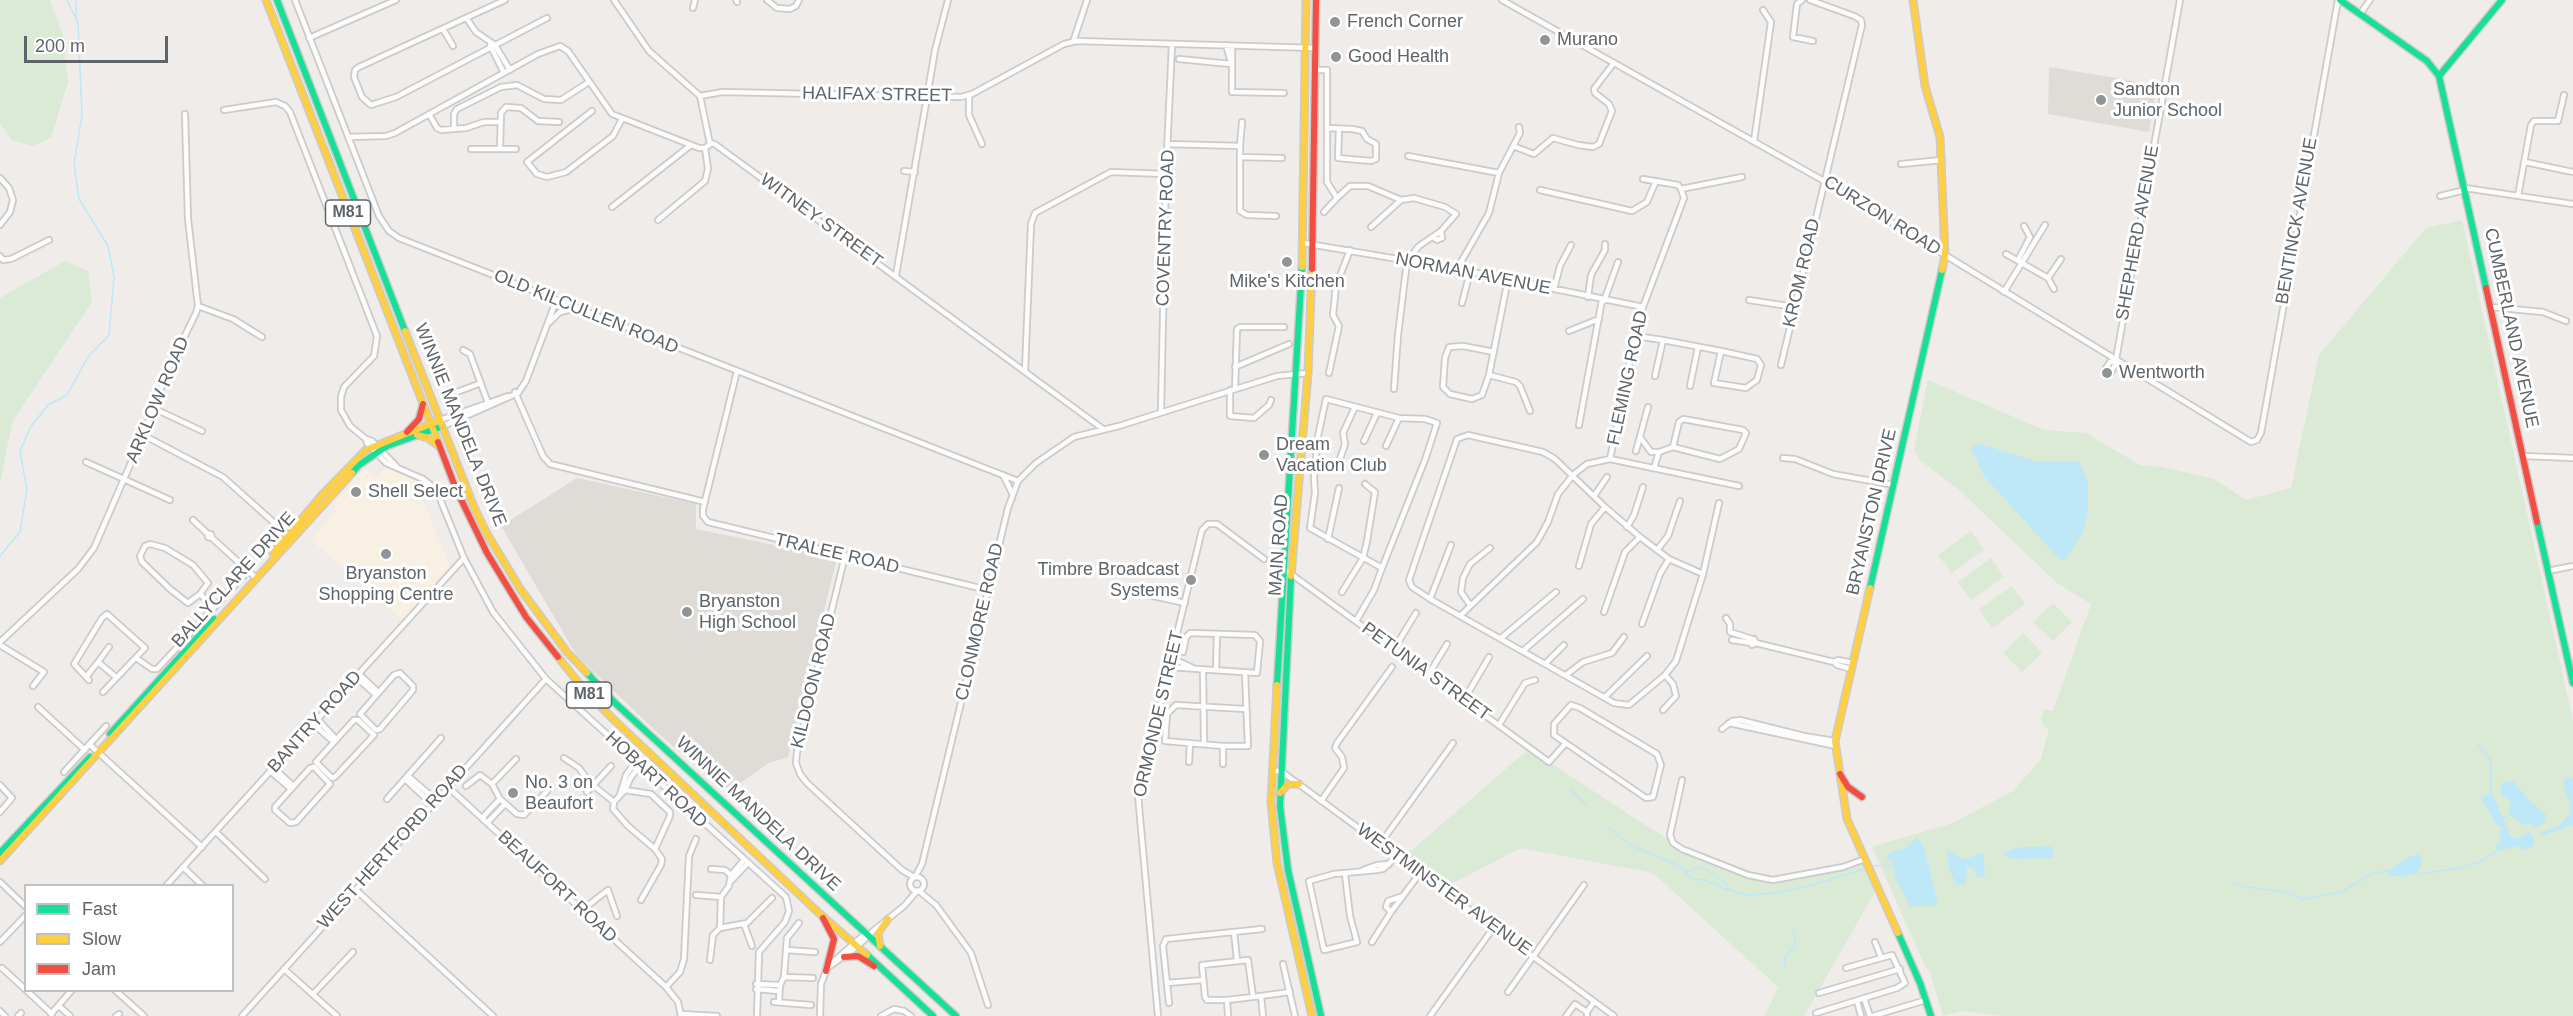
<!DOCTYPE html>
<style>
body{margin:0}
#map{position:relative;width:2573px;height:1016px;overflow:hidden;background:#efece9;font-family:Helvetica,sans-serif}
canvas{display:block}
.legend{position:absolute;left:24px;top:884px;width:210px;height:108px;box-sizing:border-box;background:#fff;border:2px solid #bfc1c3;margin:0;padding:8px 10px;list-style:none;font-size:18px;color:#5e6468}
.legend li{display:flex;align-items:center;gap:12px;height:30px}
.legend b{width:30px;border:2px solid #bfc1c3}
.scale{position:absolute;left:24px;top:36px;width:144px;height:27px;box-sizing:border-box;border:3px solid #5e6468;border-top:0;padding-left:8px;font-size:18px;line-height:21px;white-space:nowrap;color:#5e6468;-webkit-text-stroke:4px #fff;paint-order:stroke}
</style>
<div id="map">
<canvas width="2573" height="1016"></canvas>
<ul class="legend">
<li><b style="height:8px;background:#16e098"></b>Fast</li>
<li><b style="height:8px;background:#ffcf43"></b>Slow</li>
<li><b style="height:8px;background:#f24e42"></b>Jam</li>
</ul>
<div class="scale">200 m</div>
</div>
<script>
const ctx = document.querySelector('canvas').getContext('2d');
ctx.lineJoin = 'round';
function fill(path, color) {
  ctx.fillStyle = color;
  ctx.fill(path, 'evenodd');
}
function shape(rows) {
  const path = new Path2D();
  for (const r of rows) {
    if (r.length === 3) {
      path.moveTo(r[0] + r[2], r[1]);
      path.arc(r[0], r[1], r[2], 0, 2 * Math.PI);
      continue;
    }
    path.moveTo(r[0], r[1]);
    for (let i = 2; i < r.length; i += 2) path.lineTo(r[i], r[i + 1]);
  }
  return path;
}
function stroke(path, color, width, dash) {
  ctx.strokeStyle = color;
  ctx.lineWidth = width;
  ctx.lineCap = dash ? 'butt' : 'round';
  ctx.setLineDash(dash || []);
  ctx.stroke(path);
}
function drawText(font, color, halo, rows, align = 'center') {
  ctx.font = font + ' Helvetica,sans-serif';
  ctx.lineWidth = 6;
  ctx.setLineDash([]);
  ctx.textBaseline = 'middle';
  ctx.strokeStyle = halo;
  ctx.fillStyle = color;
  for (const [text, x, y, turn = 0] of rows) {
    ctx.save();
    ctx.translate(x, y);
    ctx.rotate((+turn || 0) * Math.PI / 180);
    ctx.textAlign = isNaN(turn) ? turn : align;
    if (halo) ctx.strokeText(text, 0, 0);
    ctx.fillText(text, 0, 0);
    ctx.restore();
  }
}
fill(shape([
 [390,463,416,482,450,567,403,620,311,540,338,509,333,504,365,469,376,478]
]), '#f8f0e3');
fill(shape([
 [2049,67,2157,85,2149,132,2048,114],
 [577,478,696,504,696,529,837,558,788,757,769,763,736,786,726,788,708,777,659,734,577,656,501,526]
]), '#dfdcd7');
fill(shape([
 [0,0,50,0,63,36,68,82,51,138,32,146,12,140,0,123],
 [2462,220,2573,721,2573,1016,2003,1016,1962,1011,1943,1016,1930,972,1925,966,1872,847,1953,823,2013,791,2041,759,2049,729,2043,726,2041,717,2045,709,2053,711,2091,604,2057,583,1958,489,1920,460,1914,450,1928,380,2044,430,2086,433,2140,465,2162,467,2214,479,2246,500,2291,488,2319,355,2426,228],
 [65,261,88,271,92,302,12,422,0,483,0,298],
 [1971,531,1984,550,1952,573,1938,555],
 [1991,558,2004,577,1971,600,1958,582],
 [2012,586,2025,604,1992,628,1979,609],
 [2053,603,2072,622,2053,641,2033,622],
 [2023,633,2042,653,2022,672,2003,653],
 [1529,749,1673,843,1777,880,1848,866,1863,860,1876,890,1804,1016,1765,1016,1778,987,1653,873,1521,848,1445,887,1405,856]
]), '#daead4');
fill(shape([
 [1977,443,2035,461,2079,461,2088,483,2088,509,2083,532,2067,557,2061,561,1984,476,1971,448],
 [2570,777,2573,779,2573,825,2541,836,2540,833,2558,826,2569,815,2570,805,2563,783,2563,780],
 [2508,781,2514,781,2528,800,2544,812,2546,815,2544,823,2535,827,2532,824,2524,825,2513,817,2509,811,2511,801,2502,795,2500,790,2502,783],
 [2492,793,2511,837,2517,839,2529,832,2532,834,2535,841,2531,848,2525,850,2519,846,2497,851,2496,847,2501,840,2499,833,2503,828,2496,824,2482,800,2482,797],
 [1917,837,1924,847,1938,903,1935,906,1910,906,1895,878,1893,860,1886,859,1889,853,1905,848],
 [2048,846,2053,848,2053,857,2048,858,2016,859,2004,856,2004,853,2015,848],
 [1947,849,1964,860,1983,852,1985,876,1978,878,1973,868,1967,866,1966,884,1957,885,1949,870],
 [2418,854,2423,861,2416,873,2403,877,2388,875,2387,872,2403,860]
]), '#bee7f8');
stroke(shape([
 [76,0,76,17],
 [0,556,20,532,27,489,20,452,30,428,48,405,67,395,88,357,109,335,114,277,108,246,79,199,74,164,82,115,78,23,67,0],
 [2478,744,2491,761,2491,794],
 [1570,789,1586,805],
 [2504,817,2511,814],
 [1609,828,1630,845,1682,867,1686,872,1702,867,1727,884,1729,890,1747,895,1777,893,1809,886,1864,869],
 [1871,866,1894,865],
 [1686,873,1692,879,1705,880,1728,890],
 [2416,873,2420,874,2459,868,2480,862,2497,851],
 [2231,883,2240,886,2284,892,2303,899,2341,892,2372,874,2392,870],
 [1784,970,1785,957,1792,950,1796,941,1793,931]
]), '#bee7f8', 1.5);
const street = shape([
 [295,0,379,216,389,231,399,238,1018,481],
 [505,0,359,67,355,70,354,77,362,97,371,105,396,97,547,18],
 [614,0,649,51,700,96,722,92,961,97,972,94,1064,44,1077,41,1315,48],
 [736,0,737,2],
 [767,0,777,8,790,9,796,6,799,0],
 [1502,0,1824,181,2251,442,2257,440,2261,433,2338,0],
 [1802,0,1797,4,1793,37,1813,41],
 [693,8,695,0],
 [2360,14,2370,0],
 [467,19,476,32,495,45,510,70],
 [443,29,453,46],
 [309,38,396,0],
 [1073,42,1087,0],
 [490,45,504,73],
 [1226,45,1231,62],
 [1232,46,1232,92,1284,93],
 [1179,59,1231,64],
 [1315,70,1327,70,1327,128,1352,129,1362,131,1367,139,1376,144,1376,159,1371,161,1338,158,1339,129],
 [969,95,969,115,982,144],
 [700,96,710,144],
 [927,97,935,50,948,0],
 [224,110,276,102,285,106,290,112,377,336,374,356,344,387,341,397,341,410,350,426,366,439,372,441,397,467],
 [592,111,527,162,537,174,547,177,566,172,613,136,622,119],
 [429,114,437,128,441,130,466,128,484,122,501,122],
 [454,129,454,114,457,109,501,87,517,85,544,99,561,100,589,82],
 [348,137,386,136,395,133,538,54,560,46,568,51,612,114,699,148,705,148,712,143,716,145,1103,429],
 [1754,141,1771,22,1763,10],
 [1168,144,1240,146,1242,122],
 [1240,146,1240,211,1247,215,1276,216],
 [1513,146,1534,154,1553,138,1578,145,1593,147,1599,144,1612,111,1609,104,1595,93,1594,89,1613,64],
 [471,149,516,149],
 [500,149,501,113,506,107,521,108,538,121,559,122],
 [1408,156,1499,173],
 [1240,157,1282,158],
 [2525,162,2573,172],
 [1901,164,1942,160],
 [904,171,915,172],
 [0,178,9,188,13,200,10,212,0,225],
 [1643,179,1678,185,1681,189],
 [2465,188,2573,204],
 [1681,189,1742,177],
 [1540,190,1632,211,1647,202,1656,181],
 [2440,196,2465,190],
 [2518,196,2531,125,2534,121,2558,121,2564,95],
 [1337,198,1350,186,1368,186,1401,200,1414,198,1445,207,1456,214,1441,231,1419,246,1407,261,1398,335,1394,389],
 [612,207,691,145],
 [1324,212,1337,198,1327,182,1327,128],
 [658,220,705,181,708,169,705,148],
 [1371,227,1401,200],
 [1433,237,1437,240,1442,238,1441,231],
 [1303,243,1457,269,1643,307],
 [2006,254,2048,278,2061,259],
 [0,256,3,260,11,259,49,240],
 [2018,260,2030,237,2024,226],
 [1457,269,1489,213,1499,173,1520,133,1519,127],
 [896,275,926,103],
 [2048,278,2054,289],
 [1554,289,1560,266,1571,245],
 [2004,292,2045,225],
 [1588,297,1591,275,1605,250,1605,244],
 [1749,300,1794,307],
 [1604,301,1618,262],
 [1462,303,1470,272],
 [198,306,233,319,262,337],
 [2491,307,2543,312,2566,321],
 [550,322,560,312,576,308],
 [1569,331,1599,319],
 [1635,336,1663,340,1721,351,1757,359,1761,365,1757,380,1746,388,1714,383,1721,351],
 [463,350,470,354,488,403],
 [1494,352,1463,346,1449,347,1445,358,1443,387,1450,394,1472,399,1482,395,1489,375,1508,279],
 [1781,365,1862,25,1861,20,1854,16,1810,0],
 [1235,367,1289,344],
 [2106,368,2110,362,2116,360],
 [737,371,703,509,703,516,708,522,988,590],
 [1025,371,1031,224,1035,213,1111,172,1166,174],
 [2111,372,2115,365,2180,0],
 [1329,373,1339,326,1333,315,1336,286,1350,250],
 [1489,375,1516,382,1520,386,1530,411],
 [1655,376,1663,340],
 [1690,386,1698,347],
 [1235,389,1237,329,1240,327,1284,327],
 [1230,390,1230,416,1254,418,1269,405,1271,400],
 [457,392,481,383],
 [515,392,543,456,550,464,705,502],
 [153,408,202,431],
 [1161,412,1166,174,1172,44],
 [440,420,508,396],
 [1579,425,1602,300],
 [443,426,518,393,526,381,556,301],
 [143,435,223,477,290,537],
 [1640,437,1651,452,1659,452,1673,447,1720,459,1739,449,1746,433,1743,430,1683,419,1679,422,1673,447],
 [366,439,367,443,386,463,423,479,436,489,464,558,493,612,546,679,786,897,789,911,785,922,759,952,757,1016],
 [1364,441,1377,413],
 [1386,446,1399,418],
 [1636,451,1648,407],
 [2524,456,2573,458],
 [1783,458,1795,459,1833,474,1894,485],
 [1340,459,1345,444,1343,433,1355,407],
 [1610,459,1635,336,1643,307,1684,198,1681,189],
 [1610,459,1739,486],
 [86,462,170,500],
 [1654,468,1659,452],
 [1003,475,1012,493],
 [1594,496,1607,477],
 [193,520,208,534,211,534,212,538,208,537,208,534],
 [1627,527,1634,515,1643,487],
 [212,538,256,578],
 [1328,539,1339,488],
 [1657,550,1668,536,1680,501],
 [845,556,797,752,796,763,800,774,807,783,902,870,914,877],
 [1579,566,1591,524,1605,507],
 [1282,569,1291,574,1549,762,1565,744],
 [2548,571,2573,566],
 [1703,574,1669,559,1640,537,1605,507,1555,459,1543,452,1468,435,1457,439,1409,580,1412,587,1430,599,1614,703,1629,705,1665,675,1676,661,1703,574,1719,503],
 [1126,590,1185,603],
 [1342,592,1363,558,1367,541,1375,492,1365,484],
 [200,594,208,583,193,565,165,548,150,544,145,546,140,556,142,562,170,589,188,603,200,594,214,607],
 [1430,599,1451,545],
 [1470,605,1461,592,1463,578,1470,564,1490,548],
 [1604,612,1625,552,1640,537],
 [1461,615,1537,542,1548,522,1558,494,1573,475,1587,464,1610,459],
 [1726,618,1730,624,1730,632,1752,639],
 [1356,621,1374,590,1382,568,1425,460,1437,423,1425,419,1399,418,1326,399,1318,436,1314,478,1315,493,1310,528,1382,568],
 [1642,624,1660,574,1669,559],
 [1501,638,1556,592],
 [1732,640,1751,643],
 [0,642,78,569,94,548,143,435,168,370,196,313,198,306,188,219,185,114],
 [1756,643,1754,639,1750,642,1752,645,1756,643,1834,662,1838,660,1853,663],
 [0,645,44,672,33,686],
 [1394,649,1416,613],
 [1524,650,1583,599],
 [136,658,152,669,157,669,248,571],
 [1171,658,1193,668],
 [98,662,109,647],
 [1834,662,1837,665,1851,669],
 [1546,663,1564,645],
 [1169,667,1257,673,1260,641,1255,635,1190,633,1186,637,1183,652],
 [1203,670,1204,744],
 [1216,670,1217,635],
 [400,673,413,686,413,690,380,729,376,730,360,714,394,675,400,673],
 [359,674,378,692],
 [1429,674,1447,644],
 [1566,675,1583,662,1612,653,1624,637],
 [86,677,98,662,116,677],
 [356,677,376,695],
 [89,680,74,664,102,618,107,614,145,648,103,692],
 [1605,697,1647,656],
 [1464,700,1489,657],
 [1571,705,1580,708,1657,754,1661,765,1653,797,1646,798,1554,735,1554,724,1571,705],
 [38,707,85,750],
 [1245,709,1176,705,1167,714,1165,741,1223,746,1248,746,1245,672],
 [1663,710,1676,696,1673,684,1665,675],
 [317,719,336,739],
 [354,720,358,720,374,735,335,777,332,778,316,762,354,720],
 [1729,723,1836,746],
 [313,724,334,742],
 [1499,725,1525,683,1535,680],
 [1722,729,1732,721,1740,720,1804,736,1835,741],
 [90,745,202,847],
 [564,758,579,768,589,782,614,802],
 [516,759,492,784,500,799,517,814,524,815,548,790],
 [1189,762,1190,743],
 [1223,764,1223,746],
 [640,766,631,777,625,790,614,802,613,809,628,826,655,849,662,859,661,865,641,900],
 [314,767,330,784,296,822,290,823,275,810,275,807,310,768,314,767],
 [274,768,293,786],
 [270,771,291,789],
 [1272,771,1281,771,1289,777,1614,1016],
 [64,772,106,726],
 [408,776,436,800],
 [405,779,432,804],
 [1682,780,1670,835,1673,843,1682,849,1748,875,1773,880,1843,867,1865,859],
 [0,785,12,798,0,812],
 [466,786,480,775,492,784],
 [448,787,666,987,678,1002,681,1016],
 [625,790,651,794,670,812,670,816,655,849],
 [587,792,611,766],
 [620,795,626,775,636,761],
 [387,799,441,738],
 [1321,801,1344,768,1342,757,1335,748,1337,743,1392,667],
 [482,818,500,799],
 [487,823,505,804],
 [216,832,265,879],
 [1380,844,1453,743],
 [183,867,203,886],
 [711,869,725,870,734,878],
 [1363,870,1377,865,1389,864],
 [1345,874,1350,916,1357,942,1324,950,1309,881,1334,874,1377,870,1383,869,1396,857],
 [917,884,7],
 [915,877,922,864,1008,508,1018,481,1036,463,1074,437,1119,426,1277,376,1308,373],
 [732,880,747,864],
 [0,882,26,907],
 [166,886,464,558],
 [356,890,493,1016],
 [919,891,936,905,971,953,988,1005],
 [696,895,721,897],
 [582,910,608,890,617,916],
 [1391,912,1386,907,1388,901,1403,896],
 [744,924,752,946],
 [720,928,747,923,772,898],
 [1234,932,1237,960],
 [0,942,26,915],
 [1372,942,1391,912,1420,873],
 [1875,942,1881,957],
 [786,950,815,952],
 [710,960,713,935,720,928,721,897,729,886,731,875,743,861],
 [832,963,866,933],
 [1283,964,1295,1016],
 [830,966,858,946,873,931,904,906,917,891],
 [2,968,26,990],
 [284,969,337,1016],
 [784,977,813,978],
 [1167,983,1203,980],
 [756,984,780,985],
 [666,987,680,972,684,959,689,856,696,839],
 [756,989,779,991],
 [26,990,52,1014],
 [115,990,144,1016],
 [1508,992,1584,885],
 [1819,993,1900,969],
 [313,994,353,952],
 [1261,996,1263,1016],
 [1253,997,1248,960,1202,965,1205,997,1207,1000,1227,1000,1253,997,1290,992],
 [1864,998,1870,1016],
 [1227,1000,1228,1016],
 [1857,1001,1861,1016],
 [774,1002,811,1005],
 [779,1002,780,985,784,977,787,938,799,923],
 [1169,1003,1163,946,1166,939,1262,929],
 [59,1006,70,1016],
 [0,1011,5,1016],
 [1816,1013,1897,988,1905,983,1892,955,1846,968],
 [51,1014,72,990],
 [681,1014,717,1016],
 [18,1016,21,1013],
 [116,1016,119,1014],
 [242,1016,546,679],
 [820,1016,821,984,827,969],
 [881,1016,894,1009,904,1011,911,1016],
 [1158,1016,1138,795,1202,530,1208,524,1217,524,1264,559],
 [1430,1016,1494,927],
 [1566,1016,1575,1004,1587,1012],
 [1587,1016,1587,1012,1594,1002],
 [1873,1016,1926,1000]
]);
const fast = shape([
 [277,0,405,331],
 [2340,0,2427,61,2439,76,2486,288],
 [2439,76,2502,0],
 [352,473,359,465,387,446,443,426],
 [2537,522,2573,683],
 [1291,576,1280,806,1288,870,1321,1016],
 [1870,588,1942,270],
 [587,673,614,702,956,1016],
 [1277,685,1302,267],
 [110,734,214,619],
 [0,853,90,757],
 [1898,933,1920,983,1931,1016],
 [867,955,933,1016]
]);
const slow = shape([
 [266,0,438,442],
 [1913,0,1925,86,1940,137,1945,255,1942,270],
 [1302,267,1306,0],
 [405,331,474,507,486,532,521,590,567,652,587,673],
 [417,435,428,438,439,446],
 [273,553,322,495,366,450,440,420],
 [1291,576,1308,373,1312,269],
 [1870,588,1835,741,1847,819,1898,933],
 [558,657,582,687,613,719,820,914,867,955],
 [1277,685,1271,802,1277,863,1312,1016],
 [1280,793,1288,784,1299,784],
 [0,861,352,473],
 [880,946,878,933,888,919]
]);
const jam = shape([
 [1312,269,1316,0],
 [2486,288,2537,522],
 [407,432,419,419,423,404],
 [438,442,456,489,487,553,526,617,558,657],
 [1840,774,1848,787,1862,797],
 [823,918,834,939,826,971],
 [844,957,858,956,874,966]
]);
stroke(street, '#cbcbcb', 8);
stroke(fast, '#cbcbcb', 9);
stroke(slow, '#cbcbcb', 9);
stroke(jam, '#cbcbcb', 9);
stroke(street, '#fdfcfc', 4.5);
stroke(fast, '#16e098', 6);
stroke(slow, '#ffcf43', 6);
stroke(jam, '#f24e42', 6);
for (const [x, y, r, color] of [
 [1335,22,6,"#919495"],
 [1545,40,6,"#919495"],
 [1336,57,6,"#919495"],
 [2101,100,6,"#919495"],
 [1287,262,6,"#919495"],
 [2107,373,6,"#919495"],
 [1264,455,6,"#919495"],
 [356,492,6,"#919495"],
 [386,554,6,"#919495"],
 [1191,580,6,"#919495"],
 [687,612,6,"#919495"],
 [513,793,6,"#919495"]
]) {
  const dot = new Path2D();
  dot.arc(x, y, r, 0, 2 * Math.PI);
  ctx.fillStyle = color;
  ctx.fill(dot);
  stroke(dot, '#fff', 2);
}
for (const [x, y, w] of [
 [348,213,45],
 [589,695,45]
]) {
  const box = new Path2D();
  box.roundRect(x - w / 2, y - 13, w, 26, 4.5);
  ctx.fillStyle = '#fff';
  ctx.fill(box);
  stroke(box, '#5e6468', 1.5);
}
drawText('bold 16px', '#5e6468', null, [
 ["M81",348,213],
 ["M81",589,695]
]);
drawText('18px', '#5e6468', '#fff', [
 ["French Corner",1347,22],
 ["Murano",1557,40],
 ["Good Health",1348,57],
 ["Sandton",2113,90],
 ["Junior School",2113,111],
 ["Mike's Kitchen",1287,282,"center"],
 ["Wentworth",2119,373],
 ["Dream",1276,445],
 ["Vacation Club",1276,466],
 ["Shell Select",368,492],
 ["Timbre Broadcast",1179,570,"right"],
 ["Systems",1179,591,"right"],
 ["Bryanston",386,574,"center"],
 ["Shopping Centre",386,595,"center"],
 ["Bryanston",699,602],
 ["High School",699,623],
 ["No. 3 on",525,783],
 ["Beaufort",525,804]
], 'left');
drawText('18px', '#5e6468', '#fff', [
 ["HALIFAX STREET",877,95,1],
 ["CURZON ROAD",1882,216,32],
 ["WITNEY STREET",821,221,36],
 ["BENTINCK AVENUE",2297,221,-80],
 ["COVENTRY ROAD",1166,228,-88],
 ["SHEPHERD AVENUE",2138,233,-80],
 ["KROM ROAD",1802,273,-77],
 ["NORMAN AVENUE",1473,274,11],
 ["OLD KILCULLEN ROAD",586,312,22],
 ["CUMBERLAND AVENUE",2511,328,78],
 ["FLEMING ROAD",1628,378,-78],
 ["ARKLOW ROAD",158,400,-67],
 ["WINNIE MANDELA DRIVE",460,425,68],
 ["BRYANSTON DRIVE",1872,512,-77],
 ["MAIN ROAD",1279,545,-86],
 ["TRALEE ROAD",837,554,13],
 ["BALLYCLARE DRIVE",234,580,-48],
 ["CLONMORE ROAD",980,622,-77],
 ["PETUNIA STREET",1426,672,36],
 ["KILDOON ROAD",814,681,-76],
 ["ORMONDE STREET",1159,714,-77],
 ["BANTRY ROAD",315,722,-48],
 ["HOBART ROAD",656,780,43],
 ["WINNIE MANDELA DRIVE",758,814,43],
 ["WEST HERTFORD ROAD",393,847,-48],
 ["BEAUFORT ROAD",557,887,43],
 ["WESTMINSTER AVENUE",1444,890,36]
]);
</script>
